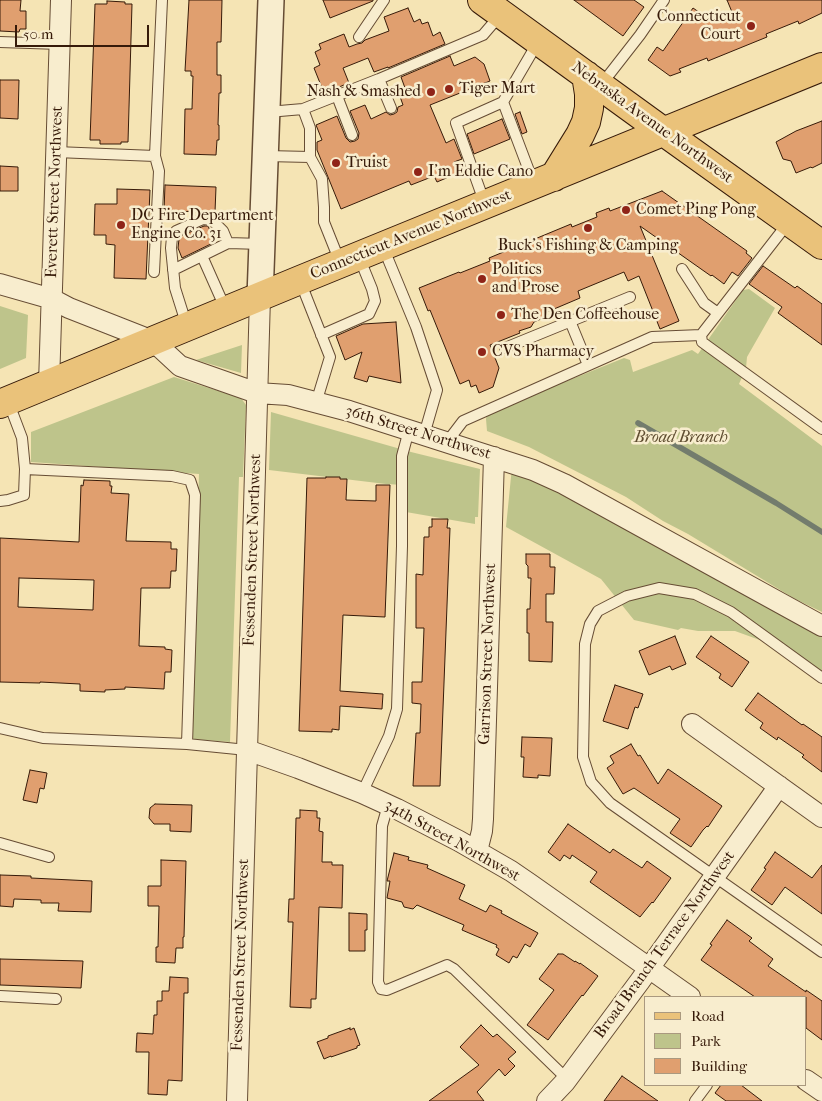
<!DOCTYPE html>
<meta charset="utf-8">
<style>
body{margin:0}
#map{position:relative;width:822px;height:1101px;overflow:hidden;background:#f5e4b4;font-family:"IM FELL French Canon",serif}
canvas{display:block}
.legend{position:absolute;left:644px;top:996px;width:162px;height:90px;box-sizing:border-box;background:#f8edce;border:1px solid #aa997f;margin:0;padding:6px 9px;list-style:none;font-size:15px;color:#361a09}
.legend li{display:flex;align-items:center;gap:10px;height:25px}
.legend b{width:25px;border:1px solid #aa997f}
.scale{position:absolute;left:15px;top:25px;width:134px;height:22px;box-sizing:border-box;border:2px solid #361a09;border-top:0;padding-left:6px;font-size:15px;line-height:18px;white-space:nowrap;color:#361a09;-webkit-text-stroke:4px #f8edce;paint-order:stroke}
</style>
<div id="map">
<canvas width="822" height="1101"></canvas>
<ul class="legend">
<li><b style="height:6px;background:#eac27a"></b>Road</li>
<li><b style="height:14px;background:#bec48b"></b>Park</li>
<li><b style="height:14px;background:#e09f6f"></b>Building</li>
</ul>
<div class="scale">50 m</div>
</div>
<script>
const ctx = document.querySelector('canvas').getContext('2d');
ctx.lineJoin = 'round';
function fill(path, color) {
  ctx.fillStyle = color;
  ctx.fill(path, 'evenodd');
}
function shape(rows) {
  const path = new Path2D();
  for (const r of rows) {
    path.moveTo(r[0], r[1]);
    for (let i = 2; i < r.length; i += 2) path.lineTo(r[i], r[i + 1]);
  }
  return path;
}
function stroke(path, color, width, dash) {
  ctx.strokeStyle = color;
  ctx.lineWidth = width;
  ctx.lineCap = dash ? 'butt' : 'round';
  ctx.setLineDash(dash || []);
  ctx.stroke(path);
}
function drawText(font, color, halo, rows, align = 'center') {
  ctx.font = font + ' "IM FELL French Canon",serif';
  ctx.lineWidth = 5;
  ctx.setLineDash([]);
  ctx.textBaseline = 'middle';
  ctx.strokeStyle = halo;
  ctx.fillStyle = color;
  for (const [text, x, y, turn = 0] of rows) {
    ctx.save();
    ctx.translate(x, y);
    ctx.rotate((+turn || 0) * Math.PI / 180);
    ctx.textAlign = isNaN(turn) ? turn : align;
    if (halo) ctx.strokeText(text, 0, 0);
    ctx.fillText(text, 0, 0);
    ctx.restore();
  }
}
fill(shape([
 [749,289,775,308,747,357,746,368,739,384,822,446,822,612,795,599,688,534,663,521,626,497,529,447,487,431,486,419,487,414,490,412,624,358,630,360,633,372,692,350,698,354,743,290],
 [0,306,28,315,26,358,0,369],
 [242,345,241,373,196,360],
 [174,377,241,398,246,405,243,477,239,477,230,742,191,739,199,474,31,462,31,432],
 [271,412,411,452,480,469,478,517,475,517,475,524,406,512,404,485,386,484,269,470],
 [512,467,822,634,822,679,768,643,735,631,698,631,681,628,678,630,634,620,601,579,506,527]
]), '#bec48b');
stroke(shape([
 [638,423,776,503,822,532]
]), '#737c6d', 5.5);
const building = shape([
 [0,0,21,0,20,11,26,11,26,29,20,29,19,32,0,31,0,0],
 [189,0,222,0,221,42,217,42,217,75,221,75,221,93,219,93,218,125,219,125,219,140,217,140,216,155,184,154,185,109,192,109,193,76,191,76,191,71,185,71,189,0],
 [323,0,373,0,373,1,330,18,323,0],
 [574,0,634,0,644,7,623,36,574,0],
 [727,0,822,0,822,13,799,24,798,21,766,34,767,37,708,61,707,58,679,69,681,72,670,76,648,60,657,47,663,51,693,8,712,21,732,12,727,0],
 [107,1,125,2,125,4,132,4,128,142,121,142,121,144,100,144,100,140,90,140,95,4,107,4,107,1],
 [408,8,414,22,420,19,422,24,428,22,433,36,440,32,445,44,388,68,388,67,374,72,368,58,343,68,349,83,324,93,314,68,320,65,315,52,321,49,319,44,344,34,349,47,357,44,362,43,365,40,389,31,384,17,408,8],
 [450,56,454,66,475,57,484,64,490,81,430,105,446,143,454,139,462,159,454,162,458,173,437,182,434,176,411,185,409,181,341,209,317,150,317,142,322,140,316,125,337,116,346,138,350,142,355,141,358,139,359,133,350,111,365,105,371,119,386,112,390,115,394,114,397,112,398,107,403,105,398,91,405,88,401,77,450,56],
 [0,80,19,80,18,119,0,118,0,80],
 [520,112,527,132,522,134,515,114,520,112],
 [502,119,510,139,474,154,467,134,502,119],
 [822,121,822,163,812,168,811,167,796,173,791,161,783,159,776,142,796,131,822,121],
 [0,166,18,167,18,191,0,191,0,166],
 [165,185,216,187,215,212,164,211,165,185],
 [117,189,150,190,146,279,114,278,115,245,106,244,106,235,94,235,95,204,117,204,117,189],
 [662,191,747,251,746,253,752,258,738,276,732,272,724,284,712,275,711,276,640,226,679,321,660,329,639,276,628,281,624,272,578,291,580,298,547,312,548,316,534,322,531,327,519,331,520,333,490,345,499,368,493,387,479,393,476,385,471,387,469,380,460,384,430,310,428,311,419,288,459,272,460,273,490,261,489,258,571,224,572,227,597,217,596,213,609,208,610,211,662,191],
 [204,226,208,226,215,242,182,258,178,248,179,239,181,236,204,226],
 [763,266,795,288,797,286,822,304,822,345,778,313,782,307,749,284,763,266],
 [396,322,401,383,369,376,367,382,354,378,362,352,345,360,336,336,363,324,396,322],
 [326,477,340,477,340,479,347,479,346,500,376,501,376,485,390,485,385,617,343,615,340,691,383,694,382,709,340,706,339,730,332,729,332,732,299,731,307,478,326,478,326,477],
 [84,480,110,481,110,486,112,486,111,493,129,494,126,541,171,542,171,549,177,549,176,571,171,571,170,588,141,588,139,646,165,647,165,649,172,650,171,672,165,672,164,689,125,687,125,689,105,690,105,692,80,691,80,684,40,682,40,683,0,682,0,538,79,542,81,485,83,486,84,480],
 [19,578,94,580,93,610,18,607,19,578],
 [432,519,448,519,447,528,450,528,440,786,413,786,416,733,420,733,421,704,412,703,412,682,422,682,424,628,416,628,416,574,423,575,424,537,429,537,429,527,432,527,432,519],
 [526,554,550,554,550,567,555,567,554,594,546,594,546,622,553,622,552,662,529,661,529,633,527,633,527,609,530,609,531,578,528,578,528,566,526,564,526,554],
 [675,636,686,664,672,670,670,666,649,675,639,651,675,636],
 [711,636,749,662,732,687,719,678,721,674,696,657,711,636],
 [615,685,643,694,638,708,635,707,628,729,603,721,615,685],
 [758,693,802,725,803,724,822,737,822,772,802,757,804,755,778,737,777,740,760,728,763,723,745,710,758,693],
 [522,737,552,738,550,776,538,775,538,778,523,777,524,757,521,757,522,737],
 [631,744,638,756,640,755,658,784,668,769,722,806,708,827,707,826,703,830,691,847,670,833,680,819,634,788,623,794,607,768,614,763,610,756,631,744],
 [30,770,47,773,44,789,40,788,37,803,23,800,30,770],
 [155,804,192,805,191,832,170,831,170,824,154,824,149,818,150,808,155,804],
 [300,810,317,811,317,818,320,818,319,831,323,832,322,862,332,862,332,865,343,865,342,908,319,907,316,999,311,999,311,1008,290,1007,293,922,288,922,289,899,294,899,296,818,300,818,300,810],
 [568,824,610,853,613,849,642,868,647,861,671,878,653,903,652,902,640,917,590,882,597,872,572,855,570,859,564,855,560,861,548,852,568,824],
 [775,852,812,878,822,865,822,914,785,887,772,905,751,890,766,869,764,868,775,852],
 [394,853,409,857,408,860,428,865,427,868,465,885,459,899,486,912,490,905,502,911,501,913,538,933,530,947,525,944,517,958,513,956,509,963,496,955,499,949,496,947,497,945,462,930,464,925,417,905,413,909,404,907,402,902,387,898,390,881,387,881,394,853],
 [161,860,186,861,184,937,183,937,183,948,176,948,175,963,156,962,156,947,158,947,159,906,148,906,148,886,161,886,161,860],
 [0,875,31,876,31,878,92,881,91,912,58,911,59,903,41,903,41,900,14,899,13,907,0,906,0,875],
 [349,913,367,914,367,930,365,930,365,951,349,951,349,913],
 [727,920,752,938,749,941,773,959,768,966,806,992,806,990,822,1001,822,1040,806,1028,806,997,755,997,701,960,712,945,710,944,727,920],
 [558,954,563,954,575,962,575,961,580,964,580,963,598,976,583,996,582,995,548,1040,527,1025,554,990,539,979,558,954],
 [0,959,83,961,81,988,0,985,0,959],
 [170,977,188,978,188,993,184,993,182,1081,168,1080,167,1095,148,1094,149,1052,136,1052,137,1033,153,1034,154,1015,157,1015,157,1001,162,1001,162,991,169,991,170,977],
 [481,1025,493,1037,497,1034,516,1052,508,1059,515,1066,505,1076,499,1069,477,1092,484,1101,429,1101,479,1065,460,1047,481,1025],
 [350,1028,350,1030,354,1028,360,1045,357,1046,357,1048,331,1057,331,1056,324,1059,317,1042,328,1038,328,1036,350,1028],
 [622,1076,658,1101,604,1101,622,1076],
 [721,1085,741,1085,762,1101,726,1101,715,1093,721,1085]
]);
fill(building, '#e09f6f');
stroke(building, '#361a09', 1);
const service = shape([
 [359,37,384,0],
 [0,42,60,44],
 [379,79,391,108],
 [601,85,640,35,664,0],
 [337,96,352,135],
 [503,102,534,184],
 [303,109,310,128,310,157],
 [268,112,303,109,379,79,483,35,501,14],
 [56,152,155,156],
 [266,156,310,157,322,179,324,207,324,222,340,262],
 [485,204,456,123,503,102,538,42],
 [788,223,701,335,702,342,822,429],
 [383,247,416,327,437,390,424,435],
 [202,256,226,310],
 [682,269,704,303,718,313],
 [173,270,228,243],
 [154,272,159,171,155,156,162,0],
 [300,281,330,357,316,403],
 [570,321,588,365],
 [187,326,175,288,171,248,172,237,176,231,203,219,212,220,223,231,228,243,262,244],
 [321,335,369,314,375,301,372,289,359,257],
 [505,348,630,297],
 [447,442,463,421,652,337,701,335],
 [25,469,172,476,190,480,195,495,187,744],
 [0,501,8,500,24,495,25,469,22,438,8,401],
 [822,678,731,612,695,594,659,588,627,596,598,611,590,624,585,644,583,757,591,782,610,803,822,952],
 [0,728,43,738,187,744,247,750],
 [362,793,389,736,397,709,402,546,402,456,409,430],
 [388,805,382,826,378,982,381,989,387,990,447,965,454,969,567,1079],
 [0,843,49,857],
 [0,996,56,999],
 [695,1101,707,1085]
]);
const minor = shape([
 [0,284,52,299,69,308,153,341,180,366,257,393,288,395,349,411,533,470,564,484,822,626],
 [49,384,61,0],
 [692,724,822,817],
 [247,750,298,768,362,793,397,809,459,841,511,871,530,884,690,997],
 [477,851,482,831,483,819,494,457],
 [806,1080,822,1091],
 [237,1101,260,297],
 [547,1101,565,1082,640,981,779,786]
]);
const tertiary = shape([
 [260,297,271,0]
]);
const primary = shape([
 [482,0,664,132,822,245],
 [554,177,580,135,586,122,589,108,589,94,586,75],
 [0,404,300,280,822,67]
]);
stroke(service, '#664c34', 12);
stroke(minor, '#664c34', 22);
stroke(tertiary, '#664c34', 28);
stroke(primary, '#361a09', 30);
stroke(service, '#f8edce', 10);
stroke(minor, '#f8edce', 20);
stroke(tertiary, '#f8edce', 25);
stroke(primary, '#eac27a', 28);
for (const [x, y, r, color] of [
 [751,26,5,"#8f2418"],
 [449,89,5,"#8f2418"],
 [431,92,5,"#8f2418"],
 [336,163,5,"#8f2418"],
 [418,172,5,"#8f2418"],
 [626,210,5,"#8f2418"],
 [121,225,5,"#8f2418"],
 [588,228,5,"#8f2418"],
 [482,279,5,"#8f2418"],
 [501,315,5,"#8f2418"],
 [482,352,5,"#8f2418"]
]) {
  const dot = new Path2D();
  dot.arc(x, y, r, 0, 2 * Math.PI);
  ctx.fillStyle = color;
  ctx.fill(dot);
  stroke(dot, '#f8edce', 2);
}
drawText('16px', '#361a09', '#f8edce', [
 ["Connecticut",741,17,"right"],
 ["Court",741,35,"right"],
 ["Tiger Mart",459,89],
 ["Nash & Smashed",421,92,"right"],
 ["Truist",346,163],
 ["I’m Eddie Cano",428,172],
 ["Comet Ping Pong",636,210],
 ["DC Fire Department",131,216],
 ["Engine Co. 31",131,234],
 ["Buck's Fishing & Camping",588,246,"center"],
 ["Politics",492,270],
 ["and Prose",492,288],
 ["The Den Coffeehouse",511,315],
 ["CVS Pharmacy",492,352]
], 'left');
drawText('16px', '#361a09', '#f8edce', [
 ["Nebraska Avenue Northwest",652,123,36],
 ["Everett Street Northwest",55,192,-88],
 ["Connecticut Avenue Northwest",411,235,-22],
 ["36th Street Northwest",418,433,17],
 ["Fessenden Street Northwest",253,550,-88],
 ["Garrison Street Northwest",488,654,-88],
 ["34th Street Northwest",452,841,29],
 ["Broad Branch Terrace Northwest",665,945,-54],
 ["Fessenden Street Northwest",241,955,-88]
]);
drawText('italic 16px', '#5f4d30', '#f8edce', [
 ["Broad Branch",681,438]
]);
</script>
